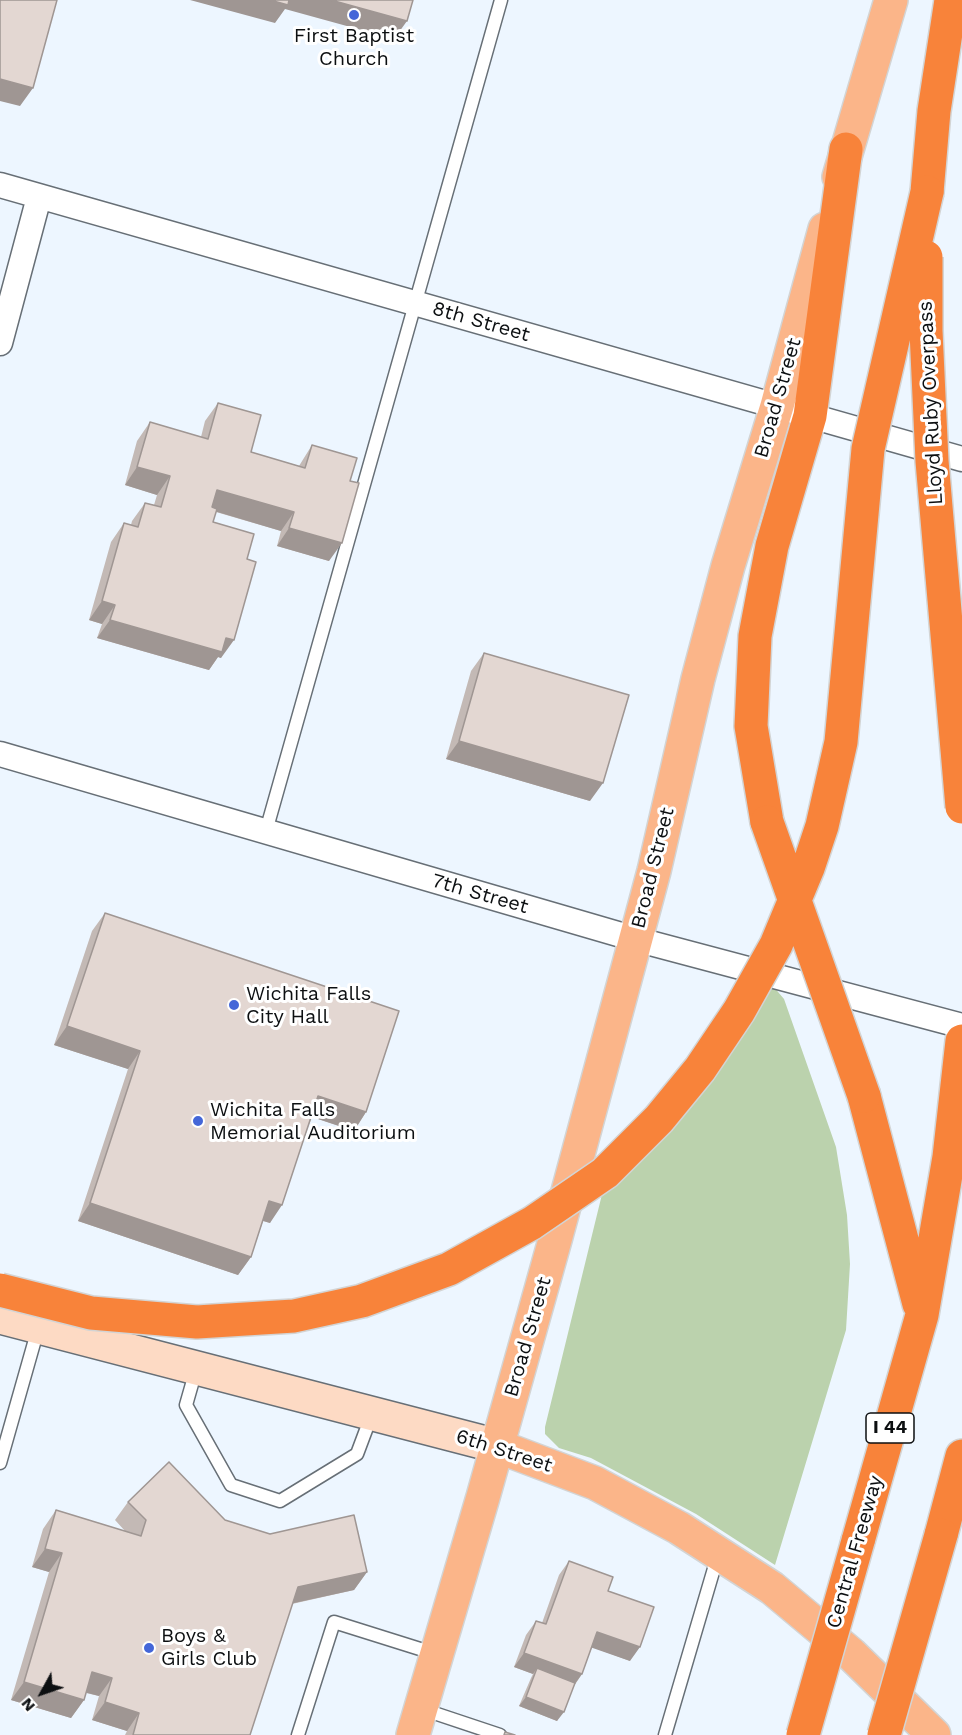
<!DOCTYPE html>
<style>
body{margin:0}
#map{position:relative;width:962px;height:1735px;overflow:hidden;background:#edf6ff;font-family:"Work Sans",sans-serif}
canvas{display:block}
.north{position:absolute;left:12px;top:1663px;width:60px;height:60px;-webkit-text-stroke:4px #fff;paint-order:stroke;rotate:230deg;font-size:16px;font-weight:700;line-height:24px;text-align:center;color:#0c0f11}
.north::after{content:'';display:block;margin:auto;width:21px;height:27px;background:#0c0f11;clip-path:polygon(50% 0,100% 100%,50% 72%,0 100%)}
</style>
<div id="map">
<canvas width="962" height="1735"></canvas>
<div class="north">N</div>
</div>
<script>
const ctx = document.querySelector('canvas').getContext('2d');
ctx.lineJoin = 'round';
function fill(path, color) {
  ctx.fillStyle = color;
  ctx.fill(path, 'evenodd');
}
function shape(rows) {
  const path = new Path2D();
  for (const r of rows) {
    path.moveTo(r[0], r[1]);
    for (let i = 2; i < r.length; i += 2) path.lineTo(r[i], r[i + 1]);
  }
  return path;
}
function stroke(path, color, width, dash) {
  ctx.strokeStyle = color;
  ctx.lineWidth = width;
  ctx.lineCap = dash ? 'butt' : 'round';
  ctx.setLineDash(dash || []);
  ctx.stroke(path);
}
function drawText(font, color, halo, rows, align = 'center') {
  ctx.font = font + ' "Work Sans",sans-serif';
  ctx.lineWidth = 6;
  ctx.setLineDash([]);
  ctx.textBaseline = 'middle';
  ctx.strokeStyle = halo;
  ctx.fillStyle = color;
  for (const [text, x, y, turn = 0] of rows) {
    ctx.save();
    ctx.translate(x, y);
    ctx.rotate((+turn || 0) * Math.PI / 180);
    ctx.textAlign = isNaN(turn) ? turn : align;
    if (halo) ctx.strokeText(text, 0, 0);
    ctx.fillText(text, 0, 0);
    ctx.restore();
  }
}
fill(shape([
 [764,982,773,986,784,999,836,1147,847,1215,850,1264,846,1330,775,1565,696,1514,591,1458,559,1448,545,1434,545,1427,605,1182]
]), '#bbd2ad');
const service = shape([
 [266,831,501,0],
 [196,1370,186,1405,231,1485,280,1501,357,1454,372,1414],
 [0,1463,38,1329],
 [422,1709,500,1735],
 [298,1735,334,1622,436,1654],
 [665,1735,718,1555]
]);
const minor = shape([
 [0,185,962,459],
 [0,343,39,197],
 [0,754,635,939,962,1026]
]);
const secondary = shape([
 [0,1317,497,1446]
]);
const primary = shape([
 [839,177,891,0],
 [497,1446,595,1483,679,1528,772,1588,851,1654,934,1735],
 [413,1735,483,1497,555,1240,654,871,698,679,728,566,777,406,825,229]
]);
const motorway = shape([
 [927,192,934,111,951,0],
 [767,822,751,726,755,636,772,546,810,416,846,149],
 [864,1096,919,1304],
 [941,1535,962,1456],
 [858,1541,922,1315,949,1157,962,1041]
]);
stroke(service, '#676f76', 15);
stroke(minor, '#676f76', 27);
stroke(secondary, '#676f76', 36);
stroke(primary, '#d3d4d4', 36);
stroke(motorway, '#d3d4d4', 36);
stroke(service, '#fff', 12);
stroke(minor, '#fff', 24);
stroke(secondary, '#fddac4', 33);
stroke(primary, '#fbb589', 33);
stroke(motorway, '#f8833a', 33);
const motorwayBridge = shape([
 [926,257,926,331,932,461,962,807],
 [767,822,864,1096],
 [0,1290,91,1313,197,1322,294,1316,362,1301,449,1269,532,1223,605,1173,659,1119,700,1069,739,1011,776,945,808,868,822,826,841,742,868,449,927,192],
 [803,1735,858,1541],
 [884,1735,941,1535]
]);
stroke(motorwayBridge, '#d3d4d4', 36, []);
stroke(motorwayBridge, '#f8833a', 33);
fill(shape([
 [218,403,251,452,299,466,312,445,350,481,329,561,277,546,281,531,216,512,213,522,247,559,221,658,218,657,209,670,97,638,102,624,89,620,111,542,124,523,131,525,132,521,145,503,154,505,157,495,125,485,137,441,150,422,201,437,205,421],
 [484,653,590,801,446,759,471,671],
 [105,913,366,1112,354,1131,312,1117,270,1223,263,1221,251,1257,238,1275,78,1221,128,1069,54,1045,92,931],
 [128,1502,225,1520,367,1572,354,1590,292,1604,250,1735,125,1735,127,1731,92,1720,99,1696,86,1693,84,1700,71,1718,11,1700,49,1572,32,1567,43,1529,56,1510,125,1531,115,1520],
 [569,1561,608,1591,630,1661,592,1647,582,1674,574,1686,557,1721,519,1706,531,1678,533,1674,514,1667,526,1635,536,1621,542,1623,559,1575]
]), '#c3b9b5');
fill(shape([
 [190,0,331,0,407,21,394,39,285,9,275,23],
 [0,79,33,88,20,106,0,101],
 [137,467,170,476,157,495,125,485],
 [217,490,294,512,281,531,204,508],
 [289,528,342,543,329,561,277,546],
 [102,601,115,605,102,624,89,620],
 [110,620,226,638,234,640,221,658,218,657,209,670,97,638],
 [459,741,603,783,590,801,446,759],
 [67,1026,140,1051,128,1069,54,1045],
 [318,1096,366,1112,354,1131,306,1115],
 [269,1201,282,1205,270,1223,257,1219],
 [90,1203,251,1257,238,1275,78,1221],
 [45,1549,62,1553,49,1572,32,1567],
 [367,1572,354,1590,285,1605,298,1587],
 [597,1632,640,1647,630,1661,587,1646],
 [524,1653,582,1674,572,1688,537,1668,533,1674,514,1667],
 [92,1672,112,1678,99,1696,80,1691],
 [24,1682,84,1700,71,1718,11,1700],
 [526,1697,564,1712,557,1721,519,1706],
 [105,1702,139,1713,127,1731,92,1720]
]), '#9f9693');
const building = shape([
 [0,0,57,0,33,88,0,79,0,0],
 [270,0,289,0,288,5,270,0],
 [331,0,413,0,407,21,331,0],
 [218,403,261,415,251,452,305,468,312,445,357,458,350,481,359,483,342,543,289,528,294,512,217,490,212,507,217,509,213,522,254,534,247,559,256,562,234,640,226,638,222,652,110,620,115,605,102,601,124,523,138,527,145,503,161,507,170,476,137,467,150,422,208,439,218,403],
 [484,653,629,695,603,783,459,741,484,653],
 [105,913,399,1011,366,1112,318,1096,282,1205,269,1201,251,1257,90,1203,140,1051,67,1026,105,913],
 [169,1462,225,1520,270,1534,354,1515,367,1572,298,1587,250,1735,133,1735,139,1713,105,1702,112,1678,92,1672,84,1700,24,1682,62,1553,45,1549,56,1510,141,1536,146,1520,128,1502,169,1462],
 [569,1561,613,1577,608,1591,654,1607,640,1647,597,1632,582,1674,524,1653,536,1621,546,1624,569,1561],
 [537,1668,575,1683,564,1712,526,1697,537,1668],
 [505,1732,515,1735,504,1735,505,1732]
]);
fill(building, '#e3d7d2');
stroke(building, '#9f9693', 1.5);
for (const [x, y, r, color] of [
 [354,15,6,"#4466d8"],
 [234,1005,6,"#4466d8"],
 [198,1121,6,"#4466d8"],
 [149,1648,6,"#4466d8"]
]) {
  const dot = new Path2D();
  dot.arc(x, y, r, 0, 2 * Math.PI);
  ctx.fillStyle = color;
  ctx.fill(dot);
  stroke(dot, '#fff', 2);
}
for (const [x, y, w] of [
 [890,1428,48]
]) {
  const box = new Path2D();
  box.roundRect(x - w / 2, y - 15, w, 30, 4.5);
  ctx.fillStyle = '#fff';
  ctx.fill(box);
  stroke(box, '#0c0f11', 1.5);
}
drawText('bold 18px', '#0c0f11', null, [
 ["I 44",890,1428]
]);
drawText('20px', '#0c0f11', '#fff', [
 ["First Baptist",354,36,"center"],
 ["Church",354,59,"center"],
 ["Wichita Falls",246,994],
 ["City Hall",246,1017],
 ["Wichita Falls",210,1110],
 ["Memorial Auditorium",210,1133],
 ["Boys &",161,1636],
 ["Girls Club",161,1659]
], 'left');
drawText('20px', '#0c0f11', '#fff', [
 ["8th Street",481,322,16],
 ["Broad Street",778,398,-74],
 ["Lloyd Ruby Overpass",931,403,-93],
 ["Broad Street",653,868,-76],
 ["7th Street",480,894,16],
 ["Broad Street",528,1337,-74],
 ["6th Street",504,1451,18],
 ["Central Freeway",855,1552,-74]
]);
</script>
